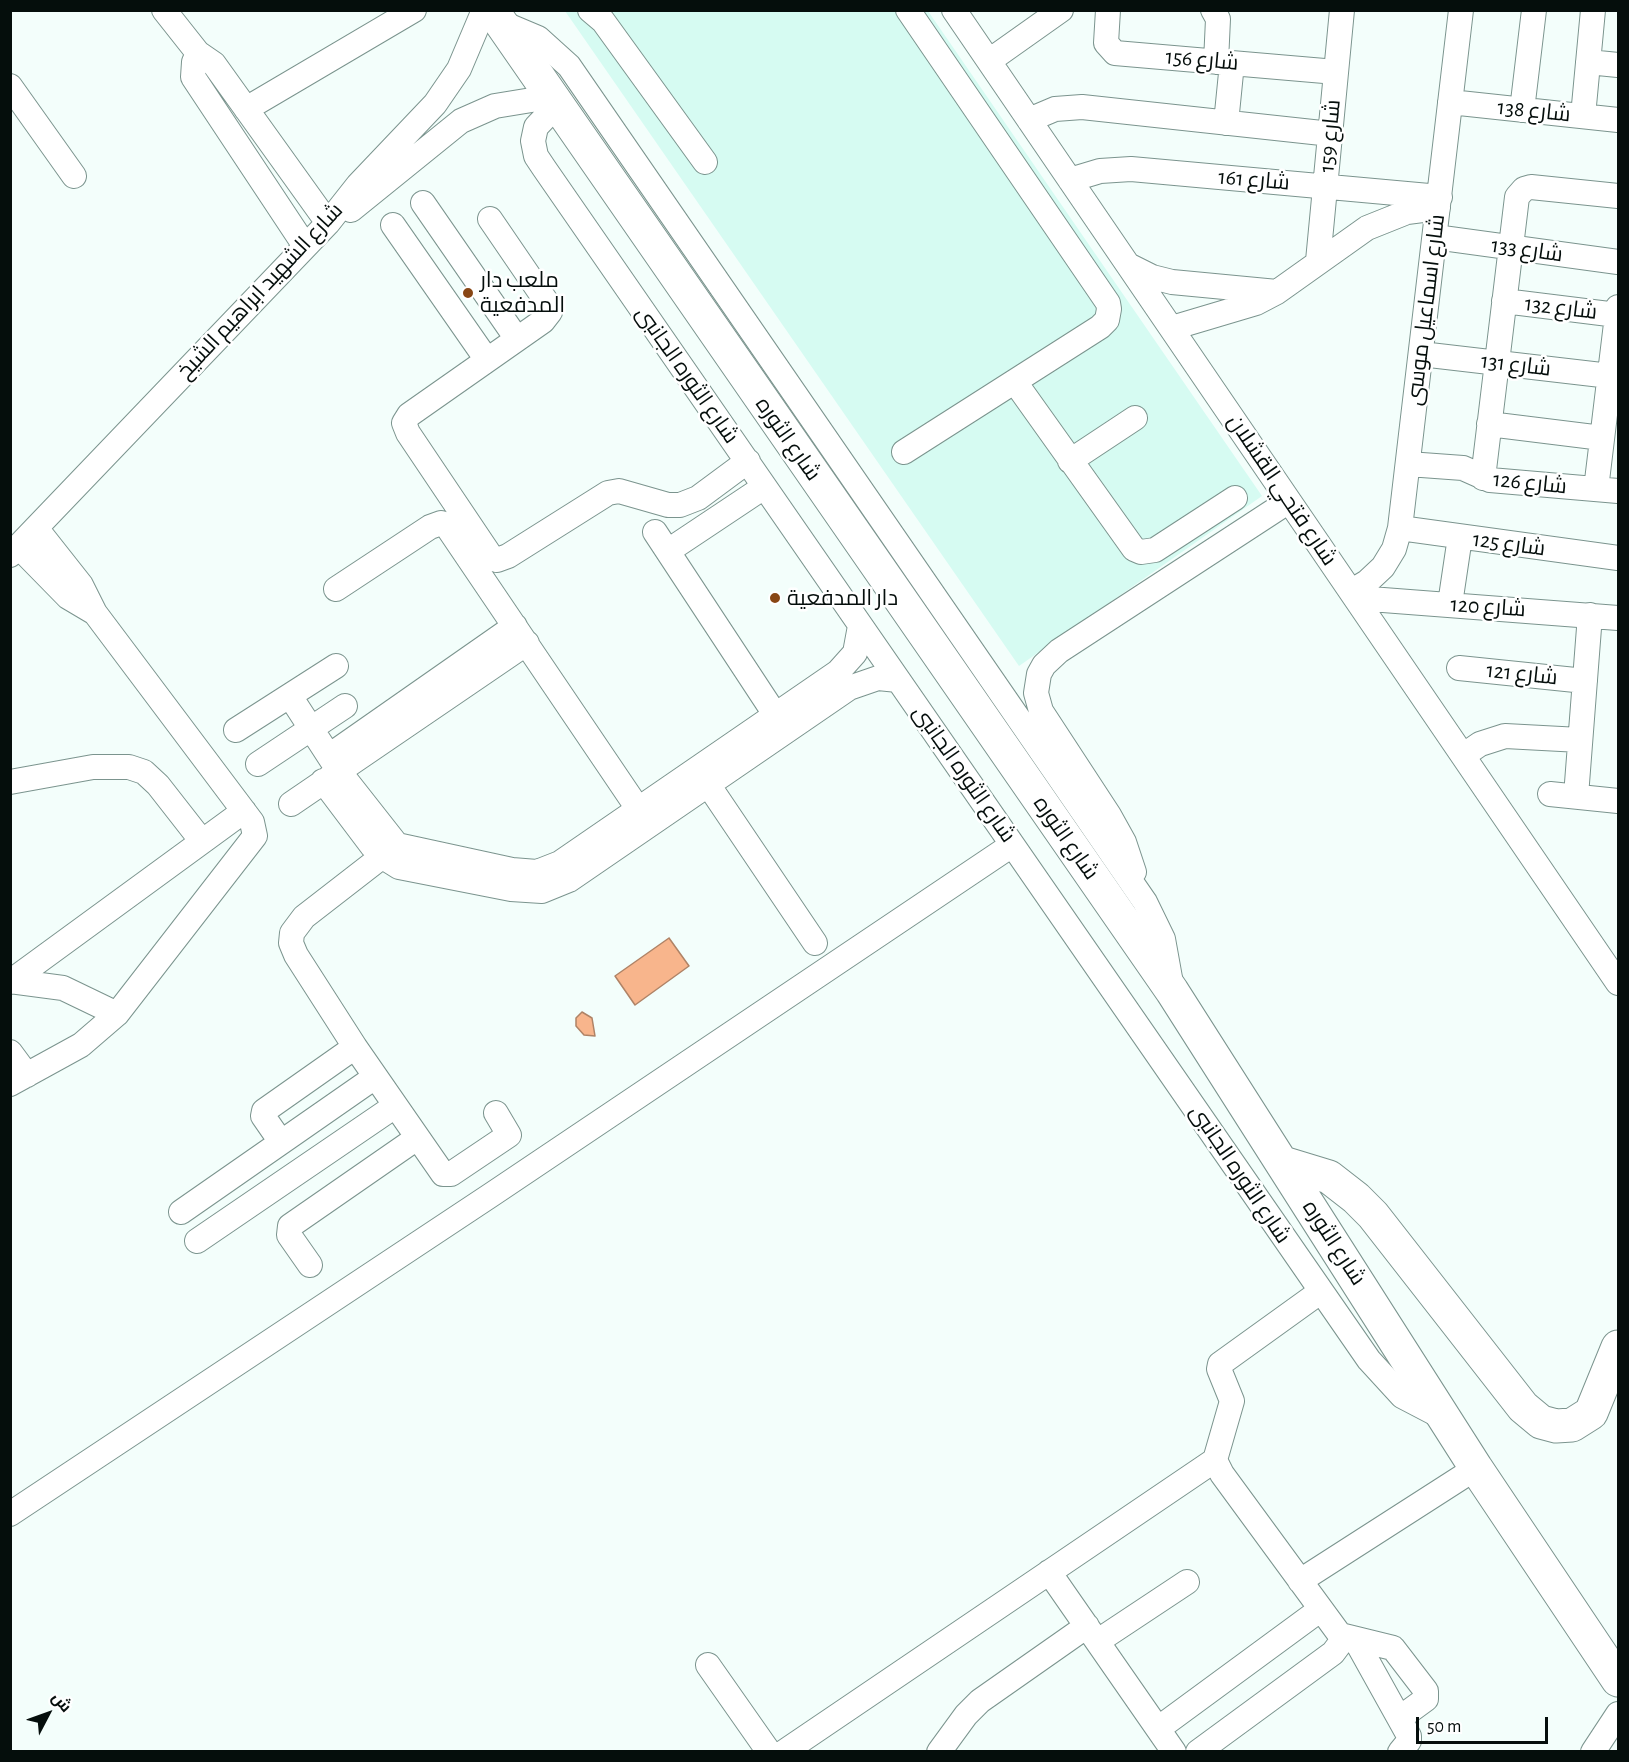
<!DOCTYPE html>
<meta charset="utf-8">
<style>
body{margin:0}
#map{position:relative;width:1629px;height:1762px;overflow:hidden;background:#f3fefb;font-family:"Alegreya Sans",Cairo,sans-serif}
canvas{display:block}
.frame{position:absolute;inset:0;border:12px solid #050e0c;pointer-events:none}
.north{position:absolute;left:18px;top:1684px;width:60px;height:60px;-webkit-text-stroke:4px #fff;paint-order:stroke;rotate:49deg;font-size:16px;font-weight:700;line-height:24px;text-align:center;color:#050e0c}
.north::after{content:'';display:block;margin:auto;width:21px;height:27px;background:#050e0c;clip-path:polygon(50% 0,100% 100%,50% 72%,0 100%)}
.scale{position:absolute;left:1416px;top:1717px;width:132px;height:27px;box-sizing:border-box;border:3px solid #050e0c;border-top:0;padding-left:8px;font-size:18px;line-height:21px;white-space:nowrap;color:#050e0c;-webkit-text-stroke:4px #fff;paint-order:stroke}
</style>
<div id="map">
<canvas width="1629" height="1762"></canvas>
<div class="frame"></div>
<div class="north">ش</div>
<div class="scale">50 m</div>
</div>
<script>
const ctx = document.querySelector('canvas').getContext('2d');
ctx.lineJoin = 'round';
function fill(path, color) {
  ctx.fillStyle = color;
  ctx.fill(path, 'evenodd');
}
function shape(rows) {
  const path = new Path2D();
  for (const r of rows) {
    path.moveTo(r[0], r[1]);
    for (let i = 2; i < r.length; i += 2) path.lineTo(r[i], r[i + 1]);
  }
  return path;
}
function stroke(path, color, width, dash) {
  ctx.strokeStyle = color;
  ctx.lineWidth = width;
  ctx.lineCap = dash ? 'butt' : 'round';
  ctx.setLineDash(dash || []);
  ctx.stroke(path);
}
function drawText(font, color, halo, rows, align = 'center') {
  ctx.font = font + ' "Alegreya Sans",Cairo,sans-serif';
  ctx.lineWidth = 5;
  ctx.setLineDash([]);
  ctx.textBaseline = 'middle';
  ctx.strokeStyle = halo;
  ctx.fillStyle = color;
  for (const [text, x, y, turn = 0] of rows) {
    ctx.save();
    ctx.translate(x, y);
    ctx.rotate((+turn || 0) * Math.PI / 180);
    ctx.textAlign = isNaN(turn) ? turn : align;
    if (halo) ctx.strokeText(text, 0, 0);
    ctx.fillText(text, 0, 0);
    ctx.restore();
  }
}
fill(shape([
 [565,11,928,11,1262,496,1019,666]
]), '#d6fbf2');
const water = shape([
 [669,938,689,966,635,1005,615,976,669,938],
 [582,1012,592,1018,595,1036,584,1035,576,1026,576,1018,582,1012]
]);
fill(water, '#f8b58c');
stroke(water, '#af8366', 1.5);
const minor = shape([
 [164,10,198,53,214,64,328,223],
 [590,10,603,21,705,162],
 [954,10,1618,983],
 [1108,10,1106,43,1115,53,1336,72],
 [1213,10,1218,19,1216,62],
 [500,22,538,38,569,66,1145,902,1163,939,1172,989],
 [198,53,194,62,193,77,305,246],
 [989,61,1061,10],
 [1588,62,1618,65],
 [10,86,74,176],
 [1450,102,1618,120],
 [556,106,536,127,533,141,536,156,544,168,1369,1360,1402,1396,1446,1419],
 [246,109,414,10],
 [1522,110,1534,10],
 [1583,116,1593,10],
 [1029,120,1055,109,1082,107,1331,134],
 [1226,123,1232,63],
 [1070,180,1100,171,1131,169,1440,197],
 [423,203,517,339],
 [351,210,461,121,495,106,550,97],
 [490,219,546,301,550,312,543,321,409,415,404,423,408,433,492,558,497,560,508,556,608,493,619,491,668,505,680,505,698,498,748,461],
 [393,225,487,360],
 [1435,237,1618,262],
 [1318,261,1342,10],
 [1130,266,1152,277,1172,282,1277,292],
 [1504,301,1617,315],
 [1172,328,1256,303,1277,292,1367,228,1407,212,1438,208],
 [1421,354,1610,376],
 [1015,382,1134,549,1141,552,1155,550,1235,498],
 [1489,424,1602,438],
 [904,452,1100,327,1107,320,1109,309,1108,303,908,10],
 [1070,461,1135,418],
 [1408,464,1463,468,1490,480,1618,491],
 [1483,478,1517,197,1524,189,1531,187,1618,196],
 [1596,489,1618,307],
 [1400,528,1618,558],
 [655,532,784,728],
 [19,547,68,597,95,613],
 [668,551,764,487],
 [10,555,328,223,358,185,435,104,459,69,484,10],
 [336,589,430,527,441,523,446,525,647,822],
 [1352,591,1367,582,1383,567,1394,549,1400,528,1461,10],
 [1357,598,1618,618],
 [1450,604,1460,537],
 [1459,668,1585,681],
 [290,696,338,770,397,845,512,870,537,872,560,863,838,672,855,653,860,626],
 [236,730,336,666],
 [1464,755,1480,744,1505,736,1580,740],
 [329,756,515,626],
 [258,764,345,706],
 [699,771,815,943],
 [323,781,372,846,383,857,399,867,511,889,542,891,569,880,849,688,878,678,898,680],
 [10,782,93,767,129,767,144,772,158,785,201,840],
 [1550,794,1618,801],
 [1576,796,1590,615],
 [291,804,527,643],
 [393,848,304,917,292,933,291,943,296,955,355,1047,443,1174,451,1174,509,1135,496,1113],
 [1134,872,1124,842,1109,815,1041,711,1036,693,1039,674,1044,665,1059,651,1289,501],
 [10,981,63,988,117,1014],
 [10,982,244,811],
 [10,1052,27,1075],
 [10,1084,81,1045,117,1014,255,836,252,822,95,613,81,585,36,528],
 [281,1142,263,1116,264,1111,355,1047],
 [181,1212,375,1077],
 [197,1241,395,1106],
 [310,1265,289,1235,290,1226,417,1138],
 [10,1514,491,1195,1012,845],
 [1049,1572,1174,1752],
 [1300,1581,1476,1468],
 [1340,1635,1393,1648,1426,1691,1426,1699,1400,1718],
 [1355,1639,1409,1736,1409,1741,1400,1752],
 [1098,1641,1187,1582],
 [708,1665,769,1752],
 [1159,1728,1321,1609],
 [784,1752,1215,1460],
 [939,1752,966,1715,980,1701,1087,1626],
 [1198,1752,1333,1653,1342,1641,1340,1635,1222,1474,1215,1460,1232,1401,1219,1369,1220,1364,1320,1292],
 [1593,1752,1618,1714]
]);
const highway = shape([
 [492,10,1172,991,1476,1468,1618,1680],
 [1283,1163,1329,1177,1356,1198,1373,1215,1523,1407,1541,1422,1556,1426,1572,1425,1591,1413,1618,1347]
]);
stroke(minor, '#7b948e', 26);
stroke(highway, '#7b948e', 35);
stroke(minor, '#fff', 24);
stroke(highway, '#fff', 33);
for (const [x, y, r, color] of [
 [468,293,6,"#884614"],
 [775,598,6,"#884614"]
]) {
  const dot = new Path2D();
  dot.arc(x, y, r, 0, 2 * Math.PI);
  ctx.fillStyle = color;
  ctx.fill(dot);
  stroke(dot, '#fff', 2);
}
drawText('22px', '#050e0c', '#fff', [
 ["شارع 156",1202,60,5],
 ["شارع 138",1534,111,6],
 ["شارع 159",1330,136,-85],
 ["شارع 161",1254,180,5],
 ["شارع 133",1527,250,8],
 ["شارع الشهيد ابراهيم الشيخ",260,291,-47],
 ["شارع 132",1561,308,7],
 ["شارع اسماعيل موسى",1426,310,-83],
 ["شارع 131",1516,365,7],
 ["شارع الثوره الجانبى",687,375,55],
 ["شارع الثوره",788,439,55],
 ["شارع 126",1530,483,6],
 ["شارع فتحي القشلان",1282,490,56],
 ["شارع 125",1509,544,8],
 ["شارع 120",1488,607,4],
 ["شارع 121",1522,674,6],
 ["شارع الثوره الجانبى",964,774,55],
 ["شارع الثوره",1066,838,55],
 ["شارع الثوره الجانبى",1240,1174,56],
 ["شارع الثوره",1334,1243,57]
]);
drawText('22px', '#050e0c', '#fff', [
 ["ملعب دار",480,280],
 ["المدفعية",480,305],
 ["دار المدفعية",787,598]
], 'left');
</script>
